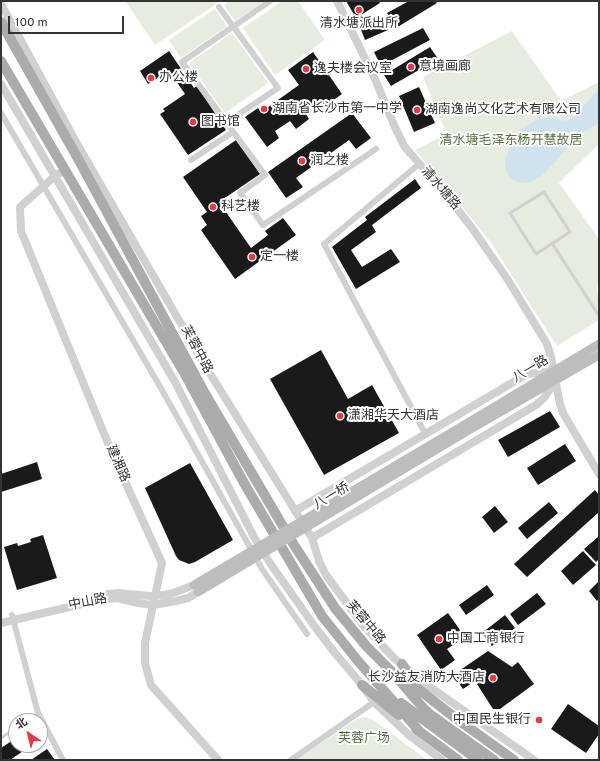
<!DOCTYPE html>
<meta charset="utf-8">
<style>
body{margin:0}
#map{position:relative;width:600px;height:761px;overflow:hidden;background:#fff;font-family:Overpass,"Noto Sans SC",sans-serif}
canvas{display:block}
.frame{position:absolute;inset:0;border:2px solid #333;pointer-events:none}
.north{position:absolute;left:8px;top:713px;width:40px;height:40px;box-sizing:border-box;background:#fff;border:1px solid #adadad;border-radius:50%;rotate:325deg;font-size:11px;font-weight:700;line-height:16px;text-align:center;color:#333}
.north::after{content:'';display:block;margin:auto;width:14px;height:18px;background:#e63946;clip-path:polygon(50% 0,100% 100%,50% 72%,0 100%)}
.scale{position:absolute;left:8px;top:16px;width:116px;height:18px;box-sizing:border-box;border:2px solid #333;border-top:0;padding-left:5px;font-size:12px;line-height:14px;white-space:nowrap;color:#333;-webkit-text-stroke:3px #fff;paint-order:stroke}
</style>
<div id="map">
<canvas width="600" height="761"></canvas>
<div class="frame"></div>
<div class="north">北</div>
<div class="scale">100 m</div>
</div>
<script>
const ctx = document.querySelector('canvas').getContext('2d');
ctx.lineJoin = 'round';
function fill(path, color) {
  ctx.fillStyle = color;
  ctx.fill(path, 'evenodd');
}
function shape(rows) {
  const path = new Path2D();
  for (const r of rows) {
    path.moveTo(r[0], r[1]);
    for (let i = 2; i < r.length; i += 2) path.lineTo(r[i], r[i + 1]);
  }
  return path;
}
function stroke(path, color, width, dash) {
  ctx.strokeStyle = color;
  ctx.lineWidth = width;
  ctx.lineCap = dash ? 'butt' : 'round';
  ctx.setLineDash(dash || []);
  ctx.stroke(path);
}
function drawText(font, color, halo, rows, align = 'center') {
  ctx.font = font + ' Overpass,"Noto Sans SC",sans-serif';
  ctx.lineWidth = 4;
  ctx.setLineDash([]);
  ctx.textBaseline = 'middle';
  ctx.strokeStyle = halo;
  ctx.fillStyle = color;
  for (const [text, x, y, turn = 0] of rows) {
    ctx.save();
    ctx.translate(x, y);
    ctx.rotate((+turn || 0) * Math.PI / 180);
    ctx.textAlign = isNaN(turn) ? turn : align;
    if (halo) ctx.strokeText(text, 0, 0);
    ctx.fillText(text, 0, 0);
    ctx.restore();
  }
}
fill(shape([
 [125,1,221,1,155,45],
 [229,1,264,1,235,21,224,5],
 [282,1,298,1,325,40,275,75,243,28],
 [215,9,227,26,181,58,169,40],
 [512,31,561,101,599,82,599,144,559,183,599,239,599,271,597,292,599,295,599,320,557,346,490,241,415,150,447,134,423,77],
 [232,33,268,83,225,113,189,63],
 [365,717,375,721,427,760,296,760,357,719]
]), '#e6ecdf');
fill(shape([
 [599,91,599,123,580,134,543,175,531,182,520,183,511,179,505,168,505,159,518,131,536,120,548,117,565,121,572,119,596,92]
]), '#cfe2ee');
fill(shape([
 [346,1,379,1,380,3,356,18],
 [409,1,435,1,437,3,396,28,387,13],
 [384,19,388,30,365,40,360,27],
 [423,28,430,40,381,66,374,52],
 [430,47,438,59,391,86,384,75],
 [169,51,194,88,197,86,226,130,188,155,160,114,165,111,163,109,185,94,169,71,148,84,140,71],
 [313,52,342,94,325,106,320,99,304,111,309,119,296,129,290,121,275,131,279,138,267,147,245,117,258,108,261,112,299,85,288,70],
 [419,87,435,123,414,132,399,96],
 [352,113,371,138,356,149,349,140,296,178,303,187,286,198,268,172],
 [236,140,260,174,219,202,251,248,268,235,265,231,283,218,296,235,235,279,201,230,207,225,201,216,207,212,183,177],
 [415,179,421,188,372,225,376,232,351,250,362,267,391,249,400,262,356,289,332,247,367,220,365,217],
 [321,350,348,399,372,385,399,433,324,475,270,379],
 [550,411,560,427,508,457,498,440],
 [565,444,576,461,538,485,527,468],
 [37,462,42,479,1,492,1,474],
 [190,463,233,540,195,562,189,564,179,560,176,556,145,488],
 [595,490,599,495,599,512,527,577,514,564],
 [549,502,558,513,527,539,518,528],
 [495,506,508,522,494,533,482,517],
 [43,535,57,578,17,590,4,547,17,543,18,546,31,542,30,539],
 [599,536,599,559,596,562,584,549],
 [583,551,596,565,573,585,561,571],
 [599,581,599,599,597,601,589,591],
 [487,585,494,595,466,615,459,605],
 [537,593,546,604,518,625,510,614],
 [448,613,465,637,447,649,455,660,441,670,417,635],
 [505,615,515,628,492,646,482,633],
 [488,651,512,667,518,662,534,684,500,709,493,709,475,681,463,689,453,675],
 [568,704,599,726,599,734,586,753,551,729],
 [16,738,16,745,32,745,10,760,1,760,1,748],
 [47,749,55,760,31,760]
]), '#1a1a1a');
stroke(shape([
 [544,192,570,232,536,254,510,213,544,192],
 [552,243,599,316],
 [26,721,38,713],
 [1,738,16,728]
]), '#d0d0d0', 3);
stroke(shape([
 [270,1,182,62,265,175,240,193,263,225,376,149],
 [1,113,162,390,262,569,307,634],
 [191,160,233,132,227,122,278,88,219,7],
 [419,164,324,244,426,435],
 [12,615,38,713,63,760],
 [291,760,374,702]
]), '#d0d0d0', 6);
stroke(shape([
 [337,1,375,79,394,125,404,146,444,192,472,228,508,280,547,344,551,357,560,404,563,413,599,474],
 [1,4,76,142,206,367,312,538,319,561,326,575,363,625,394,658,420,680,534,760],
 [1,84,175,382,254,537,270,563,315,627,335,653,362,685,374,702,409,735,442,760],
 [65,170,55,176,20,207,21,231,112,453,162,563,145,643,145,663,151,685,218,760],
 [295,511,527,374,553,371],
 [312,538,536,405,544,398,556,380],
 [108,594,118,593,150,596,164,595,173,593,194,585],
 [1,623,99,600,117,598,138,603,153,605,176,601,188,598,198,592]
]), '#d0d0d0', 8);
stroke(shape([
 [476,418,599,344],
 [479,424,599,355]
]), '#bdbdbd', 9);
stroke(shape([
 [1,22,81,164,203,390,294,545,335,608,367,647,393,673,424,709,431,715,494,760],
 [1,61,186,376,244,483,322,616,358,661,421,733],
 [402,664,415,684],
 [401,678,417,688,454,717,514,760],
 [362,685,399,715],
 [401,703,478,760],
 [416,729,458,760]
]), '#ababab', 10);
stroke(shape([
 [194,585,476,418],
 [198,592,479,424]
]), '#bdbdbd', 9);
for (const [x, y, r, color] of [
 [359,10,4,"#e63946"],
 [411,67,4,"#e63946"],
 [306,69,4,"#e63946"],
 [151,78,4,"#e63946"],
 [264,109,4,"#e63946"],
 [417,110,4,"#e63946"],
 [193,122,4,"#e63946"],
 [302,161,4,"#e63946"],
 [213,207,4,"#e63946"],
 [252,257,4,"#e63946"],
 [340,416,4,"#e63946"],
 [439,639,4,"#e63946"],
 [493,678,4,"#e63946"],
 [539,720,4,"#e63946"]
]) {
  const dot = new Path2D();
  dot.arc(x, y, r, 0, 2 * Math.PI);
  ctx.fillStyle = color;
  ctx.fill(dot);
  stroke(dot, '#fff', 1.5);
}
drawText('13px', '#333', '#fff', [
 ["清水塘派出所",359,24,"center"],
 ["意境画廊",419,67],
 ["逸夫楼会议室",314,69],
 ["办公楼",159,78],
 ["湖南省长沙市第一中学",272,109],
 ["湖南逸尚文化艺术有限公司",425,110],
 ["图书馆",201,122],
 ["润之楼",310,161],
 ["科艺楼",221,207],
 ["定一楼",260,257],
 ["潇湘华天大酒店",348,416],
 ["中国工商银行",447,639],
 ["长沙益友消防大酒店",485,678,"right"],
 ["中国民生银行",531,720,"right"]
], 'left');
drawText('13px', '#56703f', '#fff', [
 ["清水塘毛泽东杨开慧故居",511,141],
 ["芙蓉广场",364,739]
]);
drawText('13px', '#333', '#fff', [
 ["清水塘路",440,189,49],
 ["芙蓉中路",196,350,62],
 ["八一路",531,370,-31],
 ["建湘路",117,464,66],
 ["八一桥",332,497,-31],
 ["中山路",88,603,-11],
 ["芙蓉中路",365,623,50]
]);
</script>
